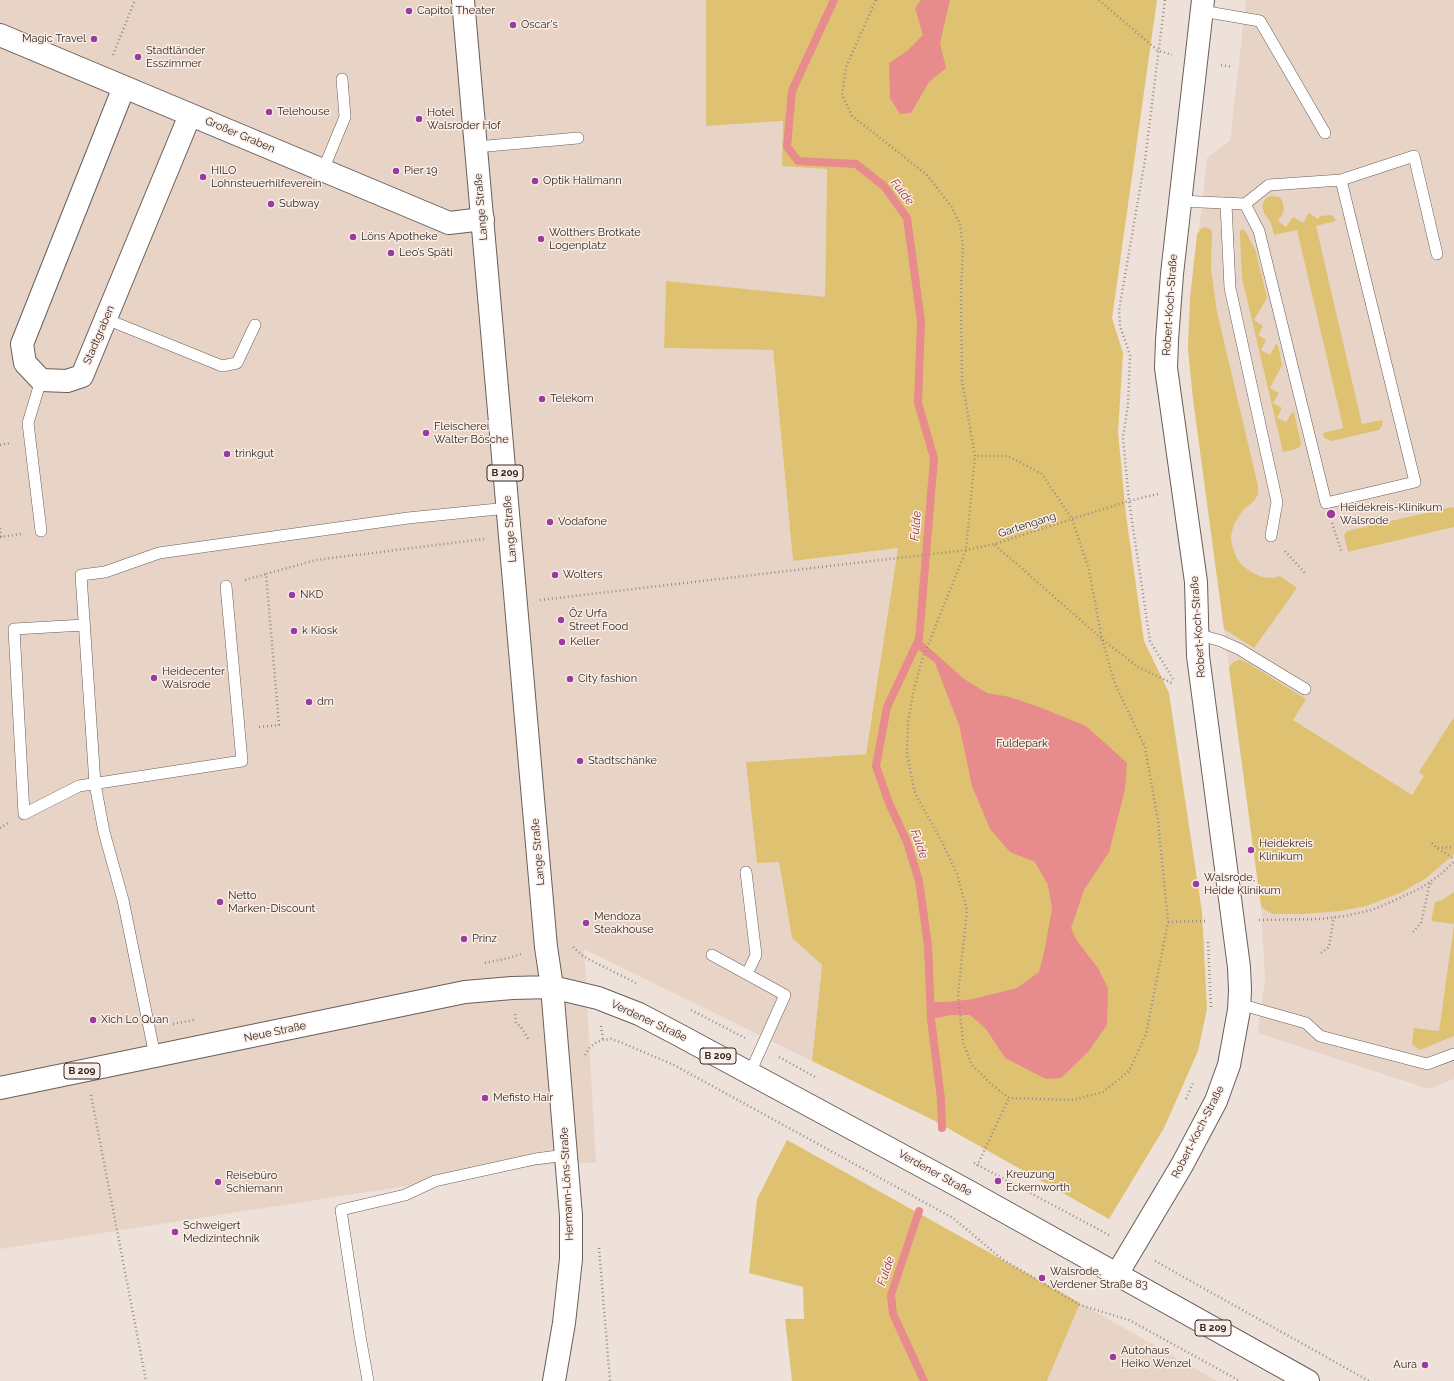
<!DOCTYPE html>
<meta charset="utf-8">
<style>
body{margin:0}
canvas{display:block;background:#eee1d9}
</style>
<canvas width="1454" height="1381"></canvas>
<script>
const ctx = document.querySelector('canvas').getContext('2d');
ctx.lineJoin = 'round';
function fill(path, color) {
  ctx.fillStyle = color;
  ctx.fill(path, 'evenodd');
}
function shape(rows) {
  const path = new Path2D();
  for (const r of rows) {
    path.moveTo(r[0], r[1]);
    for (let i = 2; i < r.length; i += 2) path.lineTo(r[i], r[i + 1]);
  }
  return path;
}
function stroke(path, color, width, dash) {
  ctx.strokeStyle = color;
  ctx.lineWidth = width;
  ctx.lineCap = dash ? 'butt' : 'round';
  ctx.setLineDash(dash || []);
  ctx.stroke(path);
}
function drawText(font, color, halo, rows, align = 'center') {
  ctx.font = font + ' Raleway,sans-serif';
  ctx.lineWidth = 3;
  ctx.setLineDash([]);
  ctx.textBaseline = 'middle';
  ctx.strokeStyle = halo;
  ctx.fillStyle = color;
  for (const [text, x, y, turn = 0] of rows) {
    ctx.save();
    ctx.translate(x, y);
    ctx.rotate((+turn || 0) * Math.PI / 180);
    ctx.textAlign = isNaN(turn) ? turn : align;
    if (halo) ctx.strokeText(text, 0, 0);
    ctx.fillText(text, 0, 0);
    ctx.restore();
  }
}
fill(shape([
 [0,0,706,0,706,126,784,121,827,169,825,298,666,281,664,348,773,350,793,561,898,548,866,754,746,762,779,862,792,938,822,965,812,1061,584,949,596,1163,576,1163,535,1166,0,1249],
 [1246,0,1454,0,1454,1079,1429,1089,1258,1033,1265,979,1261,906,1193,399,1188,348,1190,298,1199,230,1207,158,1230,141],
 [1080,1303,1217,1381,1047,1381]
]), '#e8d4c7');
fill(shape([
 [706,0,1157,0,1112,318,1123,353,1118,432,1126,515,1144,641,1169,693,1202,912,1207,1009,1198,1051,1164,1128,1109,1219,935,1121,812,1061,822,965,792,938,779,862,757,863,746,762,866,754,898,548,793,561,773,350,664,348,666,281,825,297,827,169,782,166,783,121,706,126],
 [1271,196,1279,197,1282,200,1284,208,1283,213,1278,221,1286,227,1293,217,1303,223,1309,213,1318,219,1320,216,1332,215,1336,221,1316,226,1362,424,1382,420,1383,425,1379,430,1332,441,1324,438,1323,433,1343,428,1341,418,1297,230,1274,235,1271,223,1264,213,1262,205,1266,198],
 [1205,227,1210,229,1212,232,1211,268,1217,312,1258,486,1258,494,1254,501,1243,510,1234,524,1231,536,1232,545,1236,557,1242,565,1251,572,1262,577,1273,578,1280,576,1297,588,1254,648,1224,629,1193,399,1188,348,1190,298,1197,234,1201,229],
 [1242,229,1246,232,1256,252,1267,298,1254,320,1263,326,1258,335,1266,340,1261,350,1270,355,1276,344,1278,345,1282,365,1270,388,1279,393,1273,403,1282,408,1277,418,1286,422,1292,412,1294,413,1301,443,1300,447,1296,449,1283,452,1242,278,1240,238,1240,231],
 [1452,507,1454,508,1454,527,1348,552,1344,535,1347,531],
 [1238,660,1241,660,1248,663,1306,699,1293,720,1412,795,1424,776,1419,772,1454,717,1454,854,1452,856,1425,879,1400,893,1366,906,1341,911,1303,914,1273,914,1264,909,1261,906,1229,668,1232,663],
 [1454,892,1454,924,1431,921,1435,902,1442,900],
 [1454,925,1454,1036,1420,1050,1412,1044,1414,1028,1439,1031],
 [787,1140,1080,1303,1047,1381,792,1381,785,1319,804,1319,803,1287,749,1273,757,1199]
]), '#dec272');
fill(shape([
 [921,0,950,0,940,43,946,68,929,82,911,113,900,114,890,98,889,63,907,51,923,35,915,8],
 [919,639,964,679,987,693,1010,697,1039,707,1086,726,1127,763,1125,790,1109,852,1084,890,1071,928,1077,941,1098,968,1108,988,1107,1025,1088,1052,1061,1078,1046,1079,1005,1058,986,1029,970,1015,951,1015,931,1019,930,1002,947,1002,973,999,1017,988,1039,972,1045,948,1052,909,1048,885,1035,862,1010,852,990,829,972,786,959,725,935,663,915,647]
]), '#e78b8d');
stroke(shape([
 [834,0,792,91,787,147,798,161,856,164,884,186,907,218,921,321,918,403,934,458,919,639,887,707,876,766,889,803,907,842,919,881,928,945,931,1019,941,1099,942,1128],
 [919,1211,891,1295,893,1314,924,1381]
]), '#e78b8d', 8);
const service = shape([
 [1202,11,1260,21,1325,133],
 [476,147,578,138],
 [323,170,345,117,342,79],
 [1180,201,1245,204,1269,185,1341,180,1414,156,1437,254],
 [1226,204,1230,288,1277,502,1271,536],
 [1245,204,1259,231,1326,503,1415,482,1341,180],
 [106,319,222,366,237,363,255,325],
 [41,380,28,423,41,531],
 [84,625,14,629,24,814,79,786,242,761,226,586],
 [1197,634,1221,641,1239,649,1305,689],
 [746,872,756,955,747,974],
 [712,955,785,995,750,1073],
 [1239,1004,1306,1023,1320,1036,1427,1064,1454,1054],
 [155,1056,123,900,104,832,95,784,81,575,105,572,159,553,408,518,508,508],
 [368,1381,360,1336,341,1210,405,1195,435,1181,535,1159,566,1155]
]);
const minor = shape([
 [0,35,449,223,483,219],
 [124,87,22,344,25,363,41,380,67,381,82,376,190,115],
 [1117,1274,1182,1165,1216,1101,1229,1065,1239,1010,1240,990,1239,967,1198,656,1196,582,1166,368,1167,340,1172,274,1203,0]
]);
const tertiary = shape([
 [552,987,571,1216,571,1259,564,1323,554,1381]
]);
const primary = shape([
 [463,0,546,947,552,987],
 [0,1088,465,992,512,988,552,987,598,998,639,1014,679,1035,966,1190,1308,1381]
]);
stroke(service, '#695e57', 12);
stroke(minor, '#695e57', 24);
stroke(tertiary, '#695e57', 24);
stroke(primary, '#695e57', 24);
stroke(shape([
 [876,0,846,67,842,95,852,116,927,175,951,206,960,224,963,247,961,293,962,381,975,456,966,550,922,660,913,693,908,723,907,754,915,793,942,842,957,874,967,910,958,995,963,1042,972,1065,991,1084,1009,1098,1073,1100,1103,1092,1129,1071,1146,1034,1168,922,1158,821,1145,747,1115,684,1102,639,1089,570,1072,519,1042,474,1008,456,975,456],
 [1099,0,1157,50,1172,55],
 [1165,0,1145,160,1119,310,1120,326,1130,355,1128,405,1123,437,1129,501,1150,641,1173,679],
 [113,55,135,0],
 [1221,65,1233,67],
 [0,445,11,443],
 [1332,523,1342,553],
 [0,528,1,537],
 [0,537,21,534],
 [995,545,1102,639,1138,667,1174,684],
 [1285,551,1306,574],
 [245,580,266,574],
 [540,600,966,550,995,544,1072,519,1129,501,1158,494],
 [259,727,279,725,266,574,316,560,484,539],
 [0,828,8,823],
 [1432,843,1437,848,1454,859],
 [1438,848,1454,847],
 [1259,920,1320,919,1345,916,1372,910,1393,901,1421,888,1440,875,1454,862],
 [1168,922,1206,921],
 [1413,932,1421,923,1429,887,1432,881],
 [1208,942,1211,1009],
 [573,947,583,956,596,963,636,983],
 [1321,953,1329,947,1334,917],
 [485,963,509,958,521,954],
 [691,1010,745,1038],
 [515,1014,516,1023,521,1027,529,1040],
 [173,1024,194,1020],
 [601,1026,603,1040],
 [585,1055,590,1047,597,1042,603,1040,611,1039,620,1042,674,1065,953,1218,1002,1259,1080,1305,1129,1320,1240,1381],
 [779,1057,817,1078],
 [91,1095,146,1381],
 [1186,1099,1193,1083],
 [974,1163,1111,1236],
 [977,1166,1009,1098],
 [599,1248,610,1381],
 [1155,1261,1369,1381]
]), '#958c86', 2.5, [1, 3]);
stroke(service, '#fff', 11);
stroke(minor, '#fff', 22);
stroke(tertiary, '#fff', 22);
stroke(primary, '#fff', 22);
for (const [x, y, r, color] of [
 [409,11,4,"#9a3ba4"],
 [513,25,4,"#9a3ba4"],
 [94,39,4,"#9a3ba4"],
 [138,57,4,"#9a3ba4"],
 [269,112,4,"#9a3ba4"],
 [419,119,4,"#9a3ba4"],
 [396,171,4,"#9a3ba4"],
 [203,177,4,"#9a3ba4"],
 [535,181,4,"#9a3ba4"],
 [271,204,4,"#9a3ba4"],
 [353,237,4,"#9a3ba4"],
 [541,239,4,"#9a3ba4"],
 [391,253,4,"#9a3ba4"],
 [542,399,4,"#9a3ba4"],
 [426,433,4,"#9a3ba4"],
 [227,454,4,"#9a3ba4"],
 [1331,514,5,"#9a3ba4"],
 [550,522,4,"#9a3ba4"],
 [555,575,4,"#9a3ba4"],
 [292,595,4,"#9a3ba4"],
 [561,620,4,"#9a3ba4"],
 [294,631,4,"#9a3ba4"],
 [562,642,4,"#9a3ba4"],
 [154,678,4,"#9a3ba4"],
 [570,679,4,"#9a3ba4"],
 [309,702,4,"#9a3ba4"],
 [580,761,4,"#9a3ba4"],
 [1251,850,4,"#9a3ba4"],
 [1196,884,4,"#9a3ba4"],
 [220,902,4,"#9a3ba4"],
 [586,923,4,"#9a3ba4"],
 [464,939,4,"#9a3ba4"],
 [93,1020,4,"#9a3ba4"],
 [485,1098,4,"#9a3ba4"],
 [998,1181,4,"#9a3ba4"],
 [218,1182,4,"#9a3ba4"],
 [175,1232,4,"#9a3ba4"],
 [1042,1278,4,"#9a3ba4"],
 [1113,1357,4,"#9a3ba4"],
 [1425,1365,4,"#9a3ba4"]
]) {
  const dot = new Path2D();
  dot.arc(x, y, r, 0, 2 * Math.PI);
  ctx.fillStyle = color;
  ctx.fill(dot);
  stroke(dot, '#fceee6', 1.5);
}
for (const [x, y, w] of [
 [505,473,36],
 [718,1056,36],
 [82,1071,36],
 [1213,1328,36]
]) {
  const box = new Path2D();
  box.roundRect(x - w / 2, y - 8, w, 16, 3);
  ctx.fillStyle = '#fceee6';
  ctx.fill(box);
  stroke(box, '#2e2926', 1);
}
drawText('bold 10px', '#2e2926', null, [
 ["B 209",505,473],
 ["B 209",718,1056],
 ["B 209",82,1071],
 ["B 209",1213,1328]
]);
drawText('11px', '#2e2926', '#fceee6', [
 ["Capitol Theater",417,11],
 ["Oscar's",521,25],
 ["Magic Travel",86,39,"right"],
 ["Stadtländer",146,51],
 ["Esszimmer",146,64],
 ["Telehouse",277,112],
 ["Hotel",427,113],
 ["Walsroder Hof",427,126],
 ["HILO",211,171],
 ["Lohnsteuerhilfeverein",211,184],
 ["Pier 19",404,171],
 ["Optik Hallmann",543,181],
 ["Subway",279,204],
 ["Wolthers Brotkate",549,233],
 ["Logenplatz",549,246],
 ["Löns Apotheke",361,237],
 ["Leo’s Späti",399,253],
 ["Telekom",550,399],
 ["Fleischerei",434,427],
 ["Walter Bösche",434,440],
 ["trinkgut",235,454],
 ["Heidekreis-Klinikum",1340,508],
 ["Walsrode",1340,521],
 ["Vodafone",558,522],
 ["Wolters",563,575],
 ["NKD",300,595],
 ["Öz Urfa",569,614],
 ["Street Food",569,627],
 ["k Kiosk",302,631],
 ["Keller",570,642],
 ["Heidecenter",162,672],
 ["Walsrode",162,685],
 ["City fashion",578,679],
 ["dm",317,702],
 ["Stadtschänke",588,761],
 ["Heidekreis",1259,844],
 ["Klinikum",1259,857],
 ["Walsrode,",1204,878],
 ["Heide Klinikum",1204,891],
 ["Netto",228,896],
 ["Marken-Discount",228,909],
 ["Mendoza",594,917],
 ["Steakhouse",594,930],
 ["Prinz",472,939],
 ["Xich Lo Quan",101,1020],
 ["Mefisto Hair",493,1098],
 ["Kreuzung",1006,1175],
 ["Eckernworth",1006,1188],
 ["Reisebüro",226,1176],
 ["Schiemann",226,1189],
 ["Schweigert",183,1226],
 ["Medizintechnik",183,1239],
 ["Walsrode,",1050,1272],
 ["Verdener Straße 83",1050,1285],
 ["Autohaus",1121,1351],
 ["Heiko Wenzel",1121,1364],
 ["Aura",1417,1365,"right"]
], 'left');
drawText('11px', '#2e2926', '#fceee6', [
 ["Großer Graben",240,135,23],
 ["Lange Straße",481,207,-95],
 ["Robert-Koch-Straße",1170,305,-86],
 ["Stadtgraben",99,335,-67],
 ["Gartengang",1027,525,-18],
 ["Lange Straße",510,529,-95],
 ["Robert-Koch-Straße",1198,627,-94],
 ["Lange Straße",538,852,-95],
 ["Verdener Straße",649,1021,25],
 ["Neue Straße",275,1032,-12],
 ["Robert-Koch-Straße",1198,1132,-63],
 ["Verdener Straße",935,1173,29],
 ["Hermann-Löns-Straße",567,1184,-93]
]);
drawText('11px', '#362a03', '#fceee6', [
 ["Fuldepark",1022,744]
]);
drawText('italic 12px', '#972b38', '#fceee6', [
 ["Fulde",902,192,52],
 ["Fulde",916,526,-85],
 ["Fulde",919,844,71],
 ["Fulde",886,1271,-71]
]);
</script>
